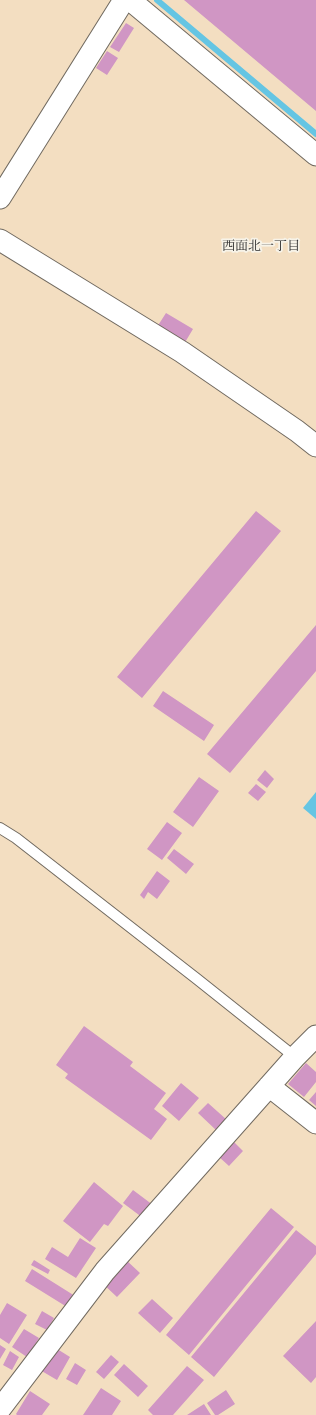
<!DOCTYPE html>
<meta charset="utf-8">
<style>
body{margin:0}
canvas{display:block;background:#f3dec1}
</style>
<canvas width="316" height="1415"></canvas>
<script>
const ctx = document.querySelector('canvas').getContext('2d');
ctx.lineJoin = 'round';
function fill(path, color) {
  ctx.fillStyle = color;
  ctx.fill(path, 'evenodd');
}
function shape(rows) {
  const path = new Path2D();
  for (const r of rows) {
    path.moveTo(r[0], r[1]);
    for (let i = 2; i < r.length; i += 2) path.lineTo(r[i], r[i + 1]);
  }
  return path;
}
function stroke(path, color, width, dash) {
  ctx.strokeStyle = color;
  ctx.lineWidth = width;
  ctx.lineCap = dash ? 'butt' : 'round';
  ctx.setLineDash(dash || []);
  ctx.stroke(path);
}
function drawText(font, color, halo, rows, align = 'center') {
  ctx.font = font + ' "IM FELL Great Primer","Noto Serif JP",serif';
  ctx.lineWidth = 3.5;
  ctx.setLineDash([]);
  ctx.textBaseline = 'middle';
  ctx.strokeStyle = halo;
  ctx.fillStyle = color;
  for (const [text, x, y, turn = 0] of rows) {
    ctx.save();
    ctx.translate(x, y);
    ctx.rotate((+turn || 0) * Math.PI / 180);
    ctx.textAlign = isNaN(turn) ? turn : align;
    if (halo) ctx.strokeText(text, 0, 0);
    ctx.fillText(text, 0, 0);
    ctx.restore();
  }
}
fill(shape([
 [316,792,316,819,303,808]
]), '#65c5e3');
stroke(shape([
 [157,0,316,134]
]), '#65c5e3', 6);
fill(shape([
 [184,0,316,0,316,111],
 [126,23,134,28,119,52,110,47],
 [107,51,118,58,107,75,96,68],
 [166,313,193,329,184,344,157,327],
 [256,511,281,531,142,698,117,677],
 [316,625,316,671,230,773,207,754],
 [163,691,214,725,204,741,153,706],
 [265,770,274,779,267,788,257,780],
 [199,777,219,791,193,827,173,812],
 [256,784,266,792,258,801,248,793],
 [167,822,182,833,162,860,147,849],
 [174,849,194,864,186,874,167,858],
 [157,871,170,881,157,899,148,892,144,899,140,895],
 [84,1026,133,1062,130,1066,166,1093,154,1109,167,1119,151,1140,65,1078,68,1074,56,1065],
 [306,1063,316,1072,316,1082,304,1097,288,1084],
 [181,1083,199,1098,179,1121,162,1106],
 [316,1092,316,1106,309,1100],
 [208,1103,227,1120,217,1131,198,1113],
 [232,1140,243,1151,229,1166,218,1156],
 [94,1182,123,1206,108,1226,104,1224,90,1242,63,1221],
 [133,1190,153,1205,143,1218,123,1203],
 [271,1208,294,1227,189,1355,166,1335],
 [296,1230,316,1246,316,1254,214,1377,191,1357],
 [80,1238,96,1248,76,1278,45,1259,52,1247,68,1257],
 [125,1259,140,1273,117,1297,102,1283],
 [34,1260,50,1270,48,1274,31,1265],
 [32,1269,75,1296,67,1307,25,1281],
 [152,1299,173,1318,160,1333,138,1313],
 [7,1303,27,1315,9,1344,0,1338,0,1315],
 [42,1311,54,1318,47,1330,35,1324],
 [316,1321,316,1377,311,1383,283,1356],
 [24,1329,39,1338,27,1357,12,1347],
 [0,1345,6,1349,0,1359],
 [54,1347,70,1357,57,1380,40,1370],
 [10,1351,19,1357,12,1370,3,1365],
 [111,1355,119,1362,104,1379,96,1372],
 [75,1363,86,1370,77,1385,66,1379],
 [124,1364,148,1386,138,1397,114,1375],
 [187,1366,204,1380,173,1415,153,1415,148,1410],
 [101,1388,121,1401,112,1415,83,1415],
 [226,1390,235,1404,218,1415,215,1415,207,1403],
 [30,1391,50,1404,42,1415,17,1415,16,1414],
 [204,1404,211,1415,187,1415]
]), '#d096c4');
const lane = shape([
 [0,828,16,838,197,979,295,1057]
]);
const street = shape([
 [130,0,316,155],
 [0,198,124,0],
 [0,240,182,352,297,431,316,446],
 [269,1086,316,1123],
 [0,1409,105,1271,295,1057,316,1036]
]);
stroke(lane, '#716a60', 12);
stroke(street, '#716a60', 23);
stroke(lane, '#fff', 10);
stroke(street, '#fff', 21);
drawText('13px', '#2b2b2b', '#f7f3e8', [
 ["西面北一丁目",261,247]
]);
</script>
